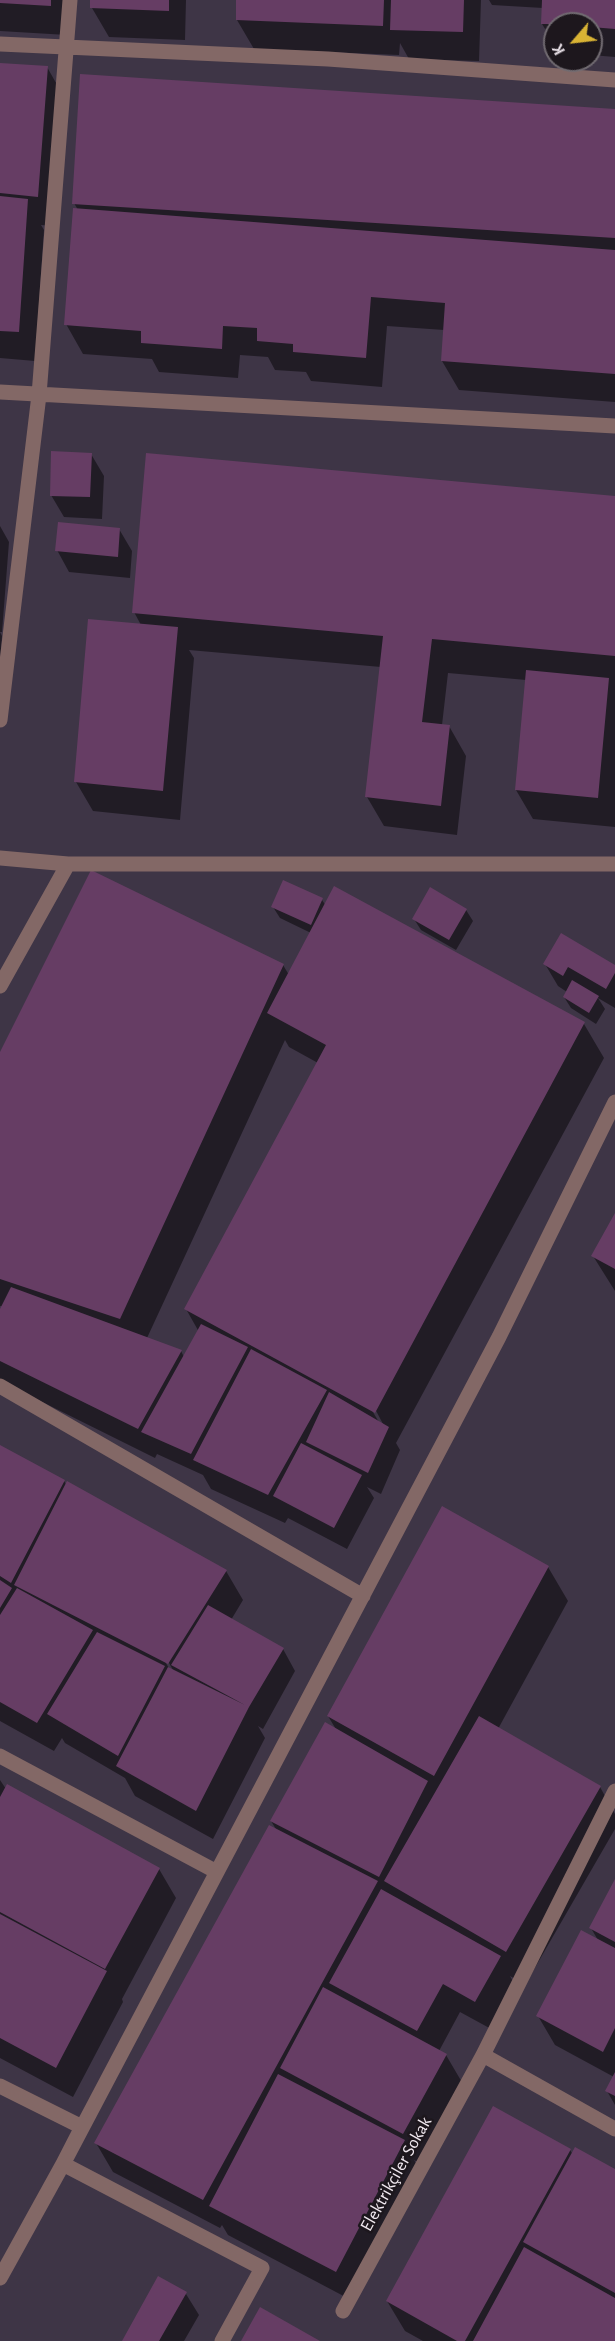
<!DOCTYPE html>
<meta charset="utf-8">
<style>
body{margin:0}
#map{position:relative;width:615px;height:2341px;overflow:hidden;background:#392d38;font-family:"Alegreya Sans",sans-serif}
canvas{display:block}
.north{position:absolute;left:543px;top:12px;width:60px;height:60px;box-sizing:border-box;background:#1d171d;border:2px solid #716b71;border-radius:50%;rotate:242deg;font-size:16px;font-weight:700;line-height:24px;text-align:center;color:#f0e8ef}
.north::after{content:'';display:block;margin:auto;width:21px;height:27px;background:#d9b334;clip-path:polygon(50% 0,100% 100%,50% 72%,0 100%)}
</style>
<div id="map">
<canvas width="615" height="2341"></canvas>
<div class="north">K</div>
</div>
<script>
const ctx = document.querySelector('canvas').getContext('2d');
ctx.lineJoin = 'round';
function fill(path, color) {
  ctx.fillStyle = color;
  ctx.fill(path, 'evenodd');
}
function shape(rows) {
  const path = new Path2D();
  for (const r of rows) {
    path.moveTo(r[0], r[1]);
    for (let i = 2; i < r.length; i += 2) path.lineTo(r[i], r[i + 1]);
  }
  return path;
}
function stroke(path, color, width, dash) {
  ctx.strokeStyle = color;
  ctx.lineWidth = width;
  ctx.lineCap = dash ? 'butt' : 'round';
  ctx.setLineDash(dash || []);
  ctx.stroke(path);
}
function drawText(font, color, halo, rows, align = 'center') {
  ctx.font = font + ' "Alegreya Sans",sans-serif';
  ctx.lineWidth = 5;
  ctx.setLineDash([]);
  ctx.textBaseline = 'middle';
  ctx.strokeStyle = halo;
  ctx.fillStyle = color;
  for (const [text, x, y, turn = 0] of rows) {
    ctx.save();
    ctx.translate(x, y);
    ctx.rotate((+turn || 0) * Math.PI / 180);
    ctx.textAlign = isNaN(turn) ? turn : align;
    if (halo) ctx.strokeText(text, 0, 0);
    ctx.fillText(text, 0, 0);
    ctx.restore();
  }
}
fill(shape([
 [0,0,615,0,615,2341,0,2341],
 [555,24,591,24,591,60,555,60]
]), '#3e3546');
fill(shape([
 [0,0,69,0,67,35,0,31],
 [92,0,186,0,185,40,109,37,92,8],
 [238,0,481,0,479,61,409,59,400,43,399,55,254,49,237,20],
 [489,0,615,0,615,57,591,55,591,24,555,24,555,45,542,24,543,8,492,5],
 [0,65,47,67,64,97,54,226,41,225,44,230,35,361,0,358],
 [615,110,615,402,459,390,442,361,444,330,387,326,382,387,311,381,306,372,275,370,268,357,240,355,238,378,159,372,152,359,83,354,66,324,78,210,74,203],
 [91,454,104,476,102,519,64,517,51,495],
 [615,497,615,827,533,819,516,790,526,680,448,673,442,725,449,726,466,756,457,835,384,826,367,797,381,667,189,650,194,658,180,820,93,811,76,782,141,625,134,612],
 [0,526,9,542,2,632,0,632],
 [119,529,132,551,130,578,69,572,57,550],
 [0,632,2,636,0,663],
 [335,888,584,1024,604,1058,396,1443,400,1450,381,1494,367,1487,374,1498,347,1549,288,1518,285,1523,211,1489,203,1475,157,1454,155,1458,0,1381,0,1312,3,1306,0,1306,0,1055,283,965,289,975,311,933,280,918,273,907,322,900,326,906],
 [285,1040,289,1047,318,1063,186,1309,199,1332,184,1357,181,1351,147,1338],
 [373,1405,383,1424,380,1424,370,1407],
 [466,910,473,921,456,950,421,930,414,919],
 [545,964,615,967,615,1008,598,998,605,1009,596,1024,571,1008,564,997,567,992,558,986],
 [615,1216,615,1291,593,1256],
 [0,1447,64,1481,67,1486,226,1571,243,1600,231,1620,283,1649,295,1671,263,1729,258,1726,265,1738,213,1839,135,1796,125,1778,65,1743,62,1738,54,1751,0,1721],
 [165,1656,173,1670,170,1670,163,1658],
 [548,1567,568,1601,498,1729,600,1787,615,1814,615,1829,525,1985,510,1976,516,1987,493,2030,460,2012,439,2051,446,2055,463,2084,420,2163,414,2160,421,2171,353,2301,228,2235,222,2225,220,2228,113,2172,96,2143,277,1831,271,1821,337,1731,328,1716],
 [0,1780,6,1789,159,1869,176,1898,122,1999,123,2002,73,2097,0,2058],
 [615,1882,615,2105,607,2091,614,2077,555,2045,538,2016,599,1942,591,1928],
 [570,2150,573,2155,615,2171,615,2341,423,2341,405,2331,387,2301],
 [186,2294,199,2315,184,2341,123,2341]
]), '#0007');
fill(shape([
 [0,0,51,0,51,6,0,3],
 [90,0,169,0,169,11,90,8],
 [236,0,384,0,383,26,236,20],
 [391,0,464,0,463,32,390,30],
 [542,0,615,0,615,29,591,27,591,24,541,24],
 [0,63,48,66,38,197,0,193],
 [80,74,615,109,615,238,72,204],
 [0,196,28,199,19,332,0,331],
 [73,208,615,250,615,374,441,361,445,303,371,297,366,358,293,352,293,344,257,341,257,328,223,326,222,349,141,343,141,331,64,325],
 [51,451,92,453,90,497,50,496],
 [146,453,615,496,615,656,432,639,422,722,450,725,441,806,365,797,383,636,132,613],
 [58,522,120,528,118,557,55,551],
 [88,619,178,627,163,791,74,782],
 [526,670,609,678,598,798,515,790],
 [91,870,284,964,120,1319,0,1279,0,1052],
 [283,880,323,898,311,925,271,907],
 [334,886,585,1022,375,1413,184,1309,326,1045,267,1013],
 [430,887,467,909,449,940,412,919],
 [561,933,615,965,615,973,606,989,568,967,563,976,543,964],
 [572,980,599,996,589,1013,563,997],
 [615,1213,615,1269,591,1256],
 [11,1287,182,1350,138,1429,0,1361,0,1309],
 [201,1324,248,1347,191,1454,141,1432],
 [251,1349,327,1390,268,1495,193,1460],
 [329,1392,389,1427,368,1473,306,1442],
 [301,1443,362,1475,334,1528,273,1496],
 [0,1445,65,1480,11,1583,0,1576],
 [67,1481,227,1570,168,1664,14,1585],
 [442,1506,549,1566,434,1776,327,1716],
 [0,1580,12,1588,0,1608],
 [17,1588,93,1630,37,1723,0,1702,0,1615],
 [208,1605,284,1648,249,1707,196,1811,116,1766,168,1667,245,1705,171,1665],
 [97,1632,165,1666,118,1756,47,1714],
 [479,1716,601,1786,506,1952,384,1881],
 [325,1722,428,1781,379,1877,270,1821],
 [7,1784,160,1868,105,1969,0,1912,0,1797],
 [269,1825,378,1881,203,2200,94,2143],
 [615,1879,615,1942,589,1928],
 [381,1889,501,1956,475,2002,443,1984,417,2031,329,1983],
 [0,1914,107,1971,56,2068,0,2038],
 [581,1930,615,1948,615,2028,603,2052,536,2016],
 [323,1987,447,2054,403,2134,280,2068],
 [615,2072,615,2096,605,2091],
 [278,2074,405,2140,336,2272,209,2206],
 [493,2106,571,2149,465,2341,457,2341,386,2301],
 [575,2147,615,2169,615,2293,523,2242],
 [524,2247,615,2298,615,2341,473,2341],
 [158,2276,187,2292,159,2341,122,2341],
 [260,2307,320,2341,241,2341]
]), '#663d64');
stroke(shape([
 [0,44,328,59,615,80],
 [0,392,615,426],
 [0,720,39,395,70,0],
 [0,858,68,864,615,864],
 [0,986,68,864],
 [0,1386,363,1596],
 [0,1756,217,1872],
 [483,2055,615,2129],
 [0,2086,82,2127,63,2164,262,2268,222,2341],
 [0,2278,63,2164,499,1337,615,1102],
 [343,2311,483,2055,615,1791]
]), '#836866', 15);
drawText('18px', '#f0e8ef', '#1d171d', [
 ["Elektrikçiler Sokak",396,2174,-61]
]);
</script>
